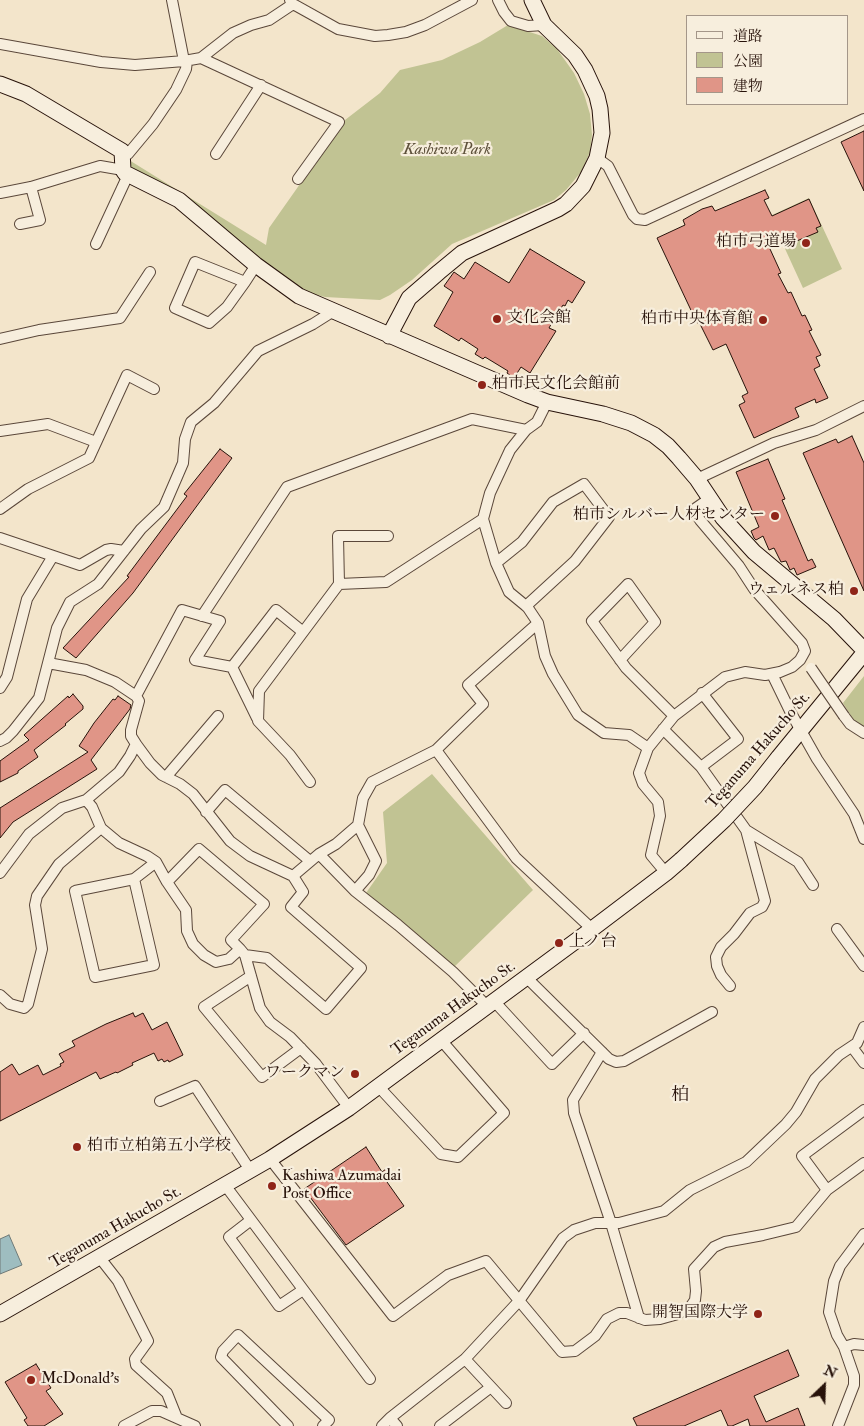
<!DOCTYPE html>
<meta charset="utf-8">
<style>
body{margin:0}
#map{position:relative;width:864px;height:1426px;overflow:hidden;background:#f3e5cb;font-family:"IM FELL Double Pica","Noto Serif JP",serif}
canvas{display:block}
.legend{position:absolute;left:686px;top:15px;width:162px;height:90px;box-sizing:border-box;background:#f7eedd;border:1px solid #a49689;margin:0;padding:6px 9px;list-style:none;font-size:15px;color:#27120a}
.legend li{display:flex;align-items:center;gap:10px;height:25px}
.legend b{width:25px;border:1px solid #a49689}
.north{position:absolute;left:799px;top:1361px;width:50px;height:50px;-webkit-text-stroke:4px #f7eedd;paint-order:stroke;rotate:24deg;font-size:14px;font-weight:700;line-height:20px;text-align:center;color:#27120a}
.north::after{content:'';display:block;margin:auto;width:18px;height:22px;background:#27120a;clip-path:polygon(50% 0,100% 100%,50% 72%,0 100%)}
</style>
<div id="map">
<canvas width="864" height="1426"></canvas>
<ul class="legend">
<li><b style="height:6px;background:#f7eedd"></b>道路</li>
<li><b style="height:14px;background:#c1c393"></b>公園</li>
<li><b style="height:14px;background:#e09587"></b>建物</li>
</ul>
<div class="north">N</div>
</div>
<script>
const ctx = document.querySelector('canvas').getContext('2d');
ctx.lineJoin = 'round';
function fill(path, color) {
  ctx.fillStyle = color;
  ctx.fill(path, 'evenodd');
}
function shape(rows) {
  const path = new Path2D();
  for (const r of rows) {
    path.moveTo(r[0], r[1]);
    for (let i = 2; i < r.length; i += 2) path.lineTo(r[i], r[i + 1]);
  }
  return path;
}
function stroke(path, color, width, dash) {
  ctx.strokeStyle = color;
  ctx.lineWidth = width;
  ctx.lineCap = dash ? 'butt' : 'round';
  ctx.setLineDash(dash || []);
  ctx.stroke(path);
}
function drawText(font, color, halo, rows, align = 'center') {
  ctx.font = font + ' "IM FELL Double Pica","Noto Serif JP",serif';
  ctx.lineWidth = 4.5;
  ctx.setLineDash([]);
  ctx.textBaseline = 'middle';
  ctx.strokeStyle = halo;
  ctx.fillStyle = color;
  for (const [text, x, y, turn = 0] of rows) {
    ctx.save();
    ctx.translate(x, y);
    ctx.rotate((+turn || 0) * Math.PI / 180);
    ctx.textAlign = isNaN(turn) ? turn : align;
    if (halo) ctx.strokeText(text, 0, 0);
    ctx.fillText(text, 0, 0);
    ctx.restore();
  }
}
fill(shape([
 [508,25,542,36,557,49,574,73,584,94,590,114,592,135,590,152,581,172,566,190,554,200,452,244,412,280,390,295,380,300,325,297,306,292,284,279,130,168,129,160,266,245,269,228,345,120,380,93,400,70,442,60,480,42],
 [809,198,842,269,803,288,770,216],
 [864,676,864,730,856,724,843,703],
 [432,774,533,890,452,969,366,893,387,863,383,812]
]), '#c1c393');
const water = shape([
 [9,1235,22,1265,0,1274,0,1239,9,1235]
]);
fill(water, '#9ebdc0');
stroke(water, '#6e7977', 1);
const building = shape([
 [864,131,864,191,841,142,864,131],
 [765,190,769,198,764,200,772,216,809,199,821,226,816,228,818,232,792,243,790,240,770,249,781,273,778,274,788,293,791,292,802,316,805,315,812,330,809,331,821,355,816,357,820,366,814,369,828,398,816,403,815,399,795,408,799,417,754,438,739,405,745,402,742,396,748,393,726,344,713,350,699,322,697,323,657,238,685,225,683,220,702,209,712,206,715,211,765,190],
 [530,249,585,282,572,303,568,300,565,306,563,305,554,319,549,328,556,331,530,373,521,367,514,378,507,373,508,371,485,357,483,359,475,354,478,349,461,338,459,341,434,326,453,292,444,286,454,272,464,279,475,262,509,283,530,249],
 [852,436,864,463,864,591,803,453,836,439,838,443,852,436],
 [220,449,232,458,133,593,76,658,63,648,129,577,127,576,187,496,184,494,220,449],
 [768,459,785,499,782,500,808,561,812,559,816,567,797,575,794,568,790,570,786,561,781,562,774,548,769,550,763,536,756,540,754,538,751,531,759,527,736,472,768,459],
 [73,694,83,706,83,709,65,724,66,725,34,750,38,757,18,771,18,773,0,782,0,761,29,740,24,735,68,696,69,698,73,694],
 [118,696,131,705,130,709,91,760,97,769,13,822,0,838,0,808,88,752,79,746,94,723,113,699,115,700,118,696],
 [133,1013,135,1017,143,1013,152,1030,167,1022,183,1055,169,1062,168,1060,164,1062,162,1059,158,1061,154,1053,132,1063,133,1065,117,1073,116,1072,100,1079,96,1072,0,1121,0,1072,12,1064,19,1075,38,1065,43,1075,61,1066,60,1064,64,1062,59,1054,75,1046,72,1041,106,1024,133,1013],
 [366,1147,382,1172,386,1169,393,1178,387,1182,404,1206,346,1245,304,1189,366,1147],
 [788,1350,799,1376,754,1396,766,1422,798,1408,805,1426,750,1426,748,1419,732,1426,728,1426,721,1410,684,1426,637,1426,633,1418,788,1350],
 [36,1364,51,1388,46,1391,63,1414,44,1426,28,1426,24,1420,27,1418,5,1382,36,1364]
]);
fill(building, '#e09587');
stroke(building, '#27120a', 1);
const street = shape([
 [172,0,184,61],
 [290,0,293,4,338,29,375,36,388,35,406,32,425,25,472,0],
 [498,0,504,12,511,21,528,26,544,25],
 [0,44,101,62,135,65,184,61,201,58,233,33,251,25,269,20,293,4],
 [201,58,339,122,298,179],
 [122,151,128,154,153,124,176,90,186,69,187,61],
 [216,154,261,85],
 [597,158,608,166,633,215,637,219,645,220,864,119],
 [0,193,31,187,100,166,123,170],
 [20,224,40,220,31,187],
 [96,244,128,175],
 [245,282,195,262,175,308,209,323,227,307,245,282,256,265],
 [0,339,39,330,120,318,150,272],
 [0,431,48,424,96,442],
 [697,479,774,443,816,430,864,406],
 [0,509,28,489,89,458,127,375,154,389],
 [483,519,490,493,510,450,526,430],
 [0,538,80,565,106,550,111,549,124,551],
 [339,584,338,536,388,536],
 [526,606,575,561,609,517,584,484,553,502,522,542,496,563,509,592,526,606,528,608,538,623],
 [202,616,287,487,472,419,526,430,537,422,547,402],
 [620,660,655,622,628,584,592,621,626,668,674,716],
 [48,663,86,670,115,682,136,696,139,701,131,730,131,736,136,744],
 [772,674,791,713,817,759,854,814,864,839],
 [0,688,7,677,27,599,53,556],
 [136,696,182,610,220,621,195,660,232,667],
 [844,716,850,724,864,733],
 [257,718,232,667,276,610,303,632],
 [663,729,701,767,746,830,765,901,762,907,750,913,734,934,721,947,716,957,717,966,721,975,730,986],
 [0,741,6,738,13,731,39,698,57,628,70,602,98,584,141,529,164,507,183,463,185,439,191,422,214,403,258,351,313,324,332,312],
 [701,767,738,739,702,693],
 [166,777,218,716],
 [310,782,290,755,258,721,259,691,339,584,386,582,483,519,496,563],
 [86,800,92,807,101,828,119,843,147,856,156,862,167,882,186,910,187,931,193,944,204,955,216,962,229,959,240,949,245,955,260,1008,270,1022,290,1037,316,1064,349,1108],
 [206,812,225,790,310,861],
 [746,830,798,862,813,885],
 [319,854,355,891,398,925,453,972,487,1006],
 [0,873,29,834,62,808,86,800,119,772,130,756,136,744,150,763,162,775,180,784,193,794,230,841,250,856,293,876,319,854,336,844,358,825],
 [666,873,651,855,660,816,658,802,643,784,639,773,648,748,674,716,725,677,745,672,765,675,780,672,792,667,800,660,805,651,802,643,754,589,739,566,700,520,696,514,696,508,709,499],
 [134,879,154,965,95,977,75,891,134,879,156,862],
 [167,882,199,849,264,904,231,940,240,949],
 [355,891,369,875,376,861,358,825,363,798,372,782,436,750],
 [592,929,516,858,436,750,483,704,468,685,538,623,545,656,553,674,578,715,604,733,629,735,648,748],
 [837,929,864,966],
 [245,955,267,958,326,1009,361,968,291,907,303,892,293,876],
 [251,976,204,1007,262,1077,301,1048],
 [526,977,609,1059,616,1062,624,1061,712,1012],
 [0,995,10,1004,24,1008,28,1004,42,949,35,905,37,896,59,864,101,828],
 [494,1001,552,1064,584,1033],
 [852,1047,864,1063],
 [602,1052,573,1100,574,1113,611,1223,639,1318],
 [378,1086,441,1154,458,1157,504,1113,441,1040],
 [160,1101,195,1086,250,1170],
 [270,1159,393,1316,448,1275,486,1261,562,1352,575,1351,595,1336,607,1319,619,1313,627,1313,645,1320,660,1319,678,1314,691,1306,695,1300,696,1291,694,1269,714,1247,725,1242,763,1235,796,1227,827,1190,864,1163],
 [225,1185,370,1379],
 [827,1190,802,1156,864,1110],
 [251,1220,229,1237,279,1306,303,1290],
 [100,1258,118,1281,148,1341,135,1359,136,1365,167,1393,177,1418],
 [844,1347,854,1344,864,1345],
 [465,1359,506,1403],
 [390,1418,397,1426],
 [124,1426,152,1411,161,1411,195,1426],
 [288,1426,221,1357,223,1351,238,1335,329,1420,323,1426],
 [382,1426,390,1418,465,1359,519,1301,563,1238,574,1230,595,1223,619,1223,664,1211,690,1190,746,1162,786,1124,796,1112,815,1079,839,1055,857,1043,864,1027],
 [440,1426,491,1387],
 [838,1426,854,1385,854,1376,844,1347,837,1335,829,1312,834,1281,840,1266,864,1234]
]);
const secondary = shape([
 [0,84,26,94,122,151,123,170,125,173,179,200,256,265,299,296,528,395,547,402,603,414,631,423,654,435,668,446,679,458,697,479,723,518,754,552,834,619,864,650],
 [389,336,409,298,439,272,462,253,558,209,566,204,583,186,597,158,602,133,600,109,597,96,585,70,575,55,544,25,532,0],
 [778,758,864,653],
 [0,1314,270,1159,349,1108,592,929,666,873,681,860]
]);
stroke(street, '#5a473a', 12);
stroke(secondary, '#27120a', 17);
stroke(street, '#f7eedd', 10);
stroke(secondary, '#f7eedd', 15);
const streetBridge = shape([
 [811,668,844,716]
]);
const secondaryBridge = shape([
 [681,860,724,820,755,787,778,758]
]);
stroke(streetBridge, '#5a473a', 12, []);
stroke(secondaryBridge, '#27120a', 17, []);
stroke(streetBridge, '#f7eedd', 10);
stroke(secondaryBridge, '#f7eedd', 15);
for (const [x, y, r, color] of [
 [806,243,5,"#8f2418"],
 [497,319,5,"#8f2418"],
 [763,320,5,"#8f2418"],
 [482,385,5,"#8f2418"],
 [775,516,5,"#8f2418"],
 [854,591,5,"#8f2418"],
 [559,943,5,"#8f2418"],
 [355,1074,5,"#8f2418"],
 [77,1147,5,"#8f2418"],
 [272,1186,5,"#8f2418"],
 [758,1314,5,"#8f2418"],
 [31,1380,5,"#8f2418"]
]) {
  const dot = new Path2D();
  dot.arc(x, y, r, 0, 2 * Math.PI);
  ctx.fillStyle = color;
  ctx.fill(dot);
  stroke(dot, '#f7eedd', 2);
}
drawText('italic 16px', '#5d503a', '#f7eedd', [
 ["Kashiwa Park",447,151]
]);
drawText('16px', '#27120a', '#f7eedd', [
 ["柏市弓道場",796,243],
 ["文化会館",507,319,"left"],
 ["柏市中央体育館",753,320],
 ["柏市民文化会館前",492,385,"left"],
 ["柏市シルバー人材センター",765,516],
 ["ウェルネス柏",844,591],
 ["上ノ台",569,943,"left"],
 ["ワークマン",345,1074],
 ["柏市立柏第五小学校",87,1147,"left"],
 ["Kashiwa Azumadai",282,1177,"left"],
 ["Post Office",282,1195,"left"],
 ["開智国際大学",748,1314],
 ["McDonald's",41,1380,"left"]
], 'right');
drawText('16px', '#27120a', '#f7eedd', [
 ["Teganuma Hakucho St.",759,751,-49],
 ["Teganuma Hakucho St.",454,1009,-36],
 ["Teganuma Hakucho St.",116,1228,-30]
]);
drawText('18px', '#27120a', '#f7eedd', [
 ["柏",680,1096]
]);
</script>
